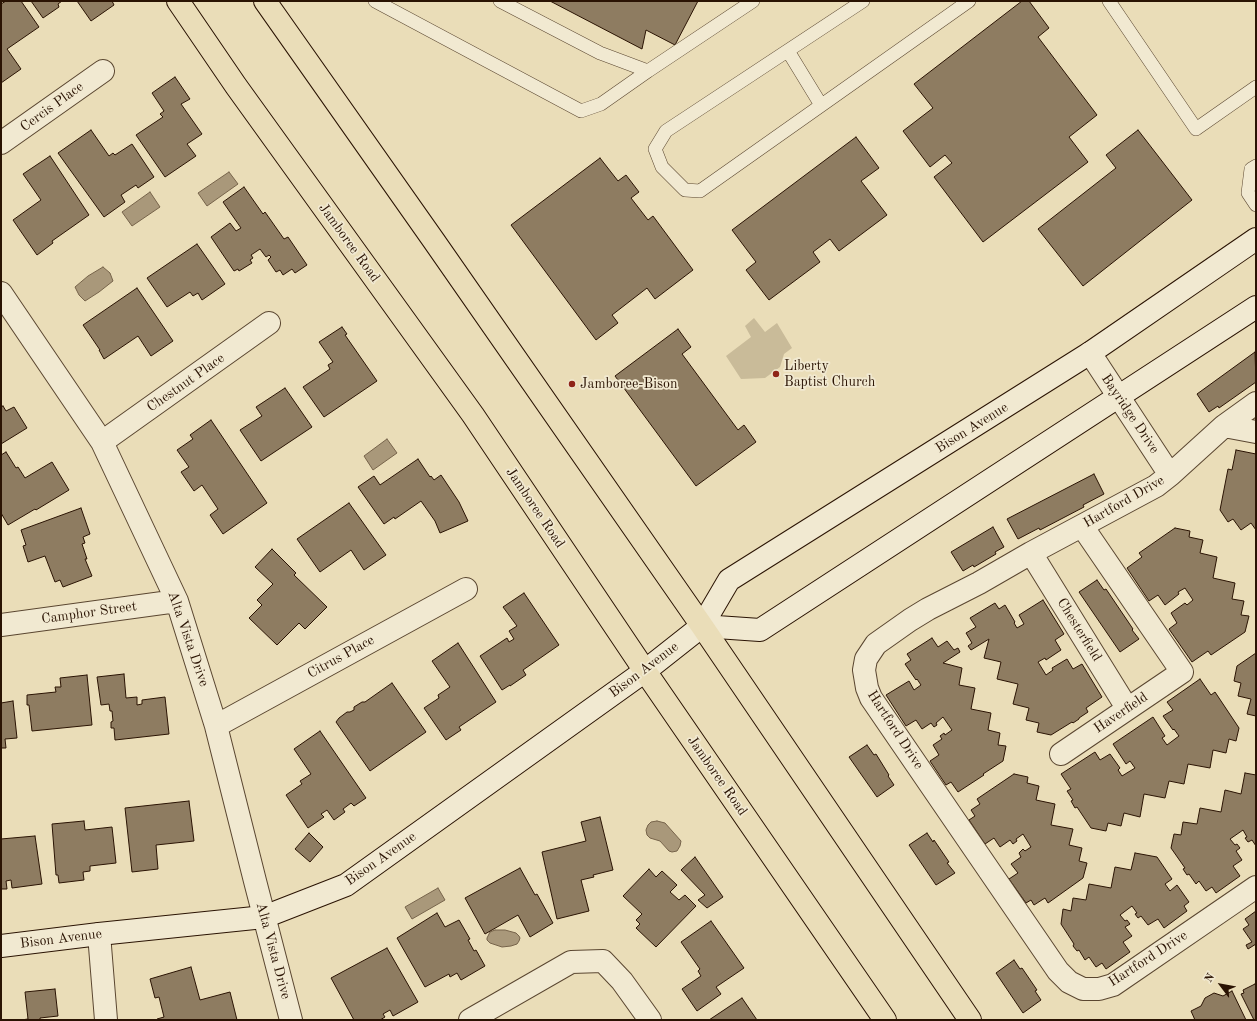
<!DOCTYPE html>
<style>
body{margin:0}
#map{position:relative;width:1257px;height:1021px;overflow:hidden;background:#eaddb8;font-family:"Old Standard TT",serif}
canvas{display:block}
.frame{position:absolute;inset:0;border:2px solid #2a1303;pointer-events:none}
.north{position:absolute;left:1201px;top:965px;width:40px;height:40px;-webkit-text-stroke:3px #f1e9d1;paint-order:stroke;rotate:302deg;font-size:11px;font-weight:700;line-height:16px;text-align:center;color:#2a1303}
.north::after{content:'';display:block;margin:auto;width:14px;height:18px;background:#2a1303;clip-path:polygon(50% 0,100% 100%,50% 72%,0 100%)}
</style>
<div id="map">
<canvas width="1257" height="1021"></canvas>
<div class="frame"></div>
<div class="north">N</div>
</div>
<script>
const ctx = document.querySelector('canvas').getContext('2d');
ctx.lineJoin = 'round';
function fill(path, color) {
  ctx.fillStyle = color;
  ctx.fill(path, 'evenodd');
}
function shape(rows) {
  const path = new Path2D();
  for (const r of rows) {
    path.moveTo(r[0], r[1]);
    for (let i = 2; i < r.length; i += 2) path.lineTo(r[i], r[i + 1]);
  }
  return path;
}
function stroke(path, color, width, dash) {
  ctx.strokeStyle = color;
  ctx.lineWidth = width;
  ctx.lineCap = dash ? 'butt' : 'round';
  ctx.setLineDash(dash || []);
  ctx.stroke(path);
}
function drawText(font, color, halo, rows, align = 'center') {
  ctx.font = font + ' "Old Standard TT",serif';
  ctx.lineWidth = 3.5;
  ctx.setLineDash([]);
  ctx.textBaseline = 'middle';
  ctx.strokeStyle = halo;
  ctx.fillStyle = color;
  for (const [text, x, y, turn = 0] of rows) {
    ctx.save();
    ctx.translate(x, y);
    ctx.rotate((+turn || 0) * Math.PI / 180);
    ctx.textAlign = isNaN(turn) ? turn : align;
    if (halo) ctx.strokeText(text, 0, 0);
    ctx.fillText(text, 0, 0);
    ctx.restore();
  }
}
fill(shape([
 [754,318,765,332,777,323,792,348,784,354,780,367,765,378,741,379,726,356,751,337,745,326]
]), '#c9bb99');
const water = shape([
 [229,172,238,184,207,206,198,193,229,172],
 [150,192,160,207,132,226,122,212,150,192],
 [103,267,110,273,113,281,99,292,85,301,79,295,75,287,88,276,103,267],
 [387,439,397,453,373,470,364,456,387,439],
 [657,821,665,823,681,841,680,846,677,851,672,852,669,851,660,841,650,838,647,835,646,830,648,825,651,822,657,821],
 [438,888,445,900,412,919,405,907,438,888],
 [495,930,505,930,516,933,519,936,520,938,519,941,517,944,511,946,502,947,490,943,487,940,487,938,490,932,495,930]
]);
fill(water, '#a9987a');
stroke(water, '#76634a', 1);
const building = shape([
 [6,1,21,1,39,27,7,49,21,69,1,83,1,4,6,1],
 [31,1,62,1,58,4,59,7,43,18,31,1],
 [77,1,112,1,114,5,91,21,77,1],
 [550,1,698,1,675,45,646,30,642,49,550,1],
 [1022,1,1029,1,1049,28,1038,37,1097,115,1069,137,1088,162,983,242,934,177,952,163,945,155,930,167,903,131,933,108,914,84,1022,1],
 [175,77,190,99,181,104,202,134,187,144,196,156,165,177,136,135,163,117,160,114,164,111,152,93,175,77],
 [91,130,109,156,113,153,115,155,132,144,154,177,138,188,136,185,121,195,125,202,104,217,58,153,91,130],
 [1138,130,1192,200,1083,286,1038,229,1116,168,1106,155,1138,130],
 [856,137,879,168,861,181,887,215,839,251,830,239,813,252,820,262,769,300,746,270,756,262,732,230,856,137],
 [50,156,89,215,52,241,53,243,37,255,13,220,41,200,23,174,50,156],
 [600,158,618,181,626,175,639,192,631,198,648,220,653,216,693,270,655,299,647,288,612,315,618,323,596,340,511,225,600,158],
 [244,187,263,214,265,212,284,239,288,237,307,265,295,273,292,269,283,275,280,270,276,272,268,260,271,257,269,255,266,257,260,249,251,255,253,258,250,260,252,263,239,271,238,269,234,271,211,237,230,223,236,231,241,228,223,202,244,187],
 [197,244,225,284,202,300,198,293,193,296,190,292,167,307,147,278,197,244],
 [137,288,173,341,151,356,138,336,104,359,99,350,100,350,83,325,137,288],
 [342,327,347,334,345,335,377,381,324,417,303,387,330,369,328,365,333,362,319,342,342,327],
 [678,329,691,347,682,354,738,430,744,425,756,442,696,486,615,376,678,329],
 [1255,352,1256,382,1219,408,1218,406,1209,412,1197,394,1255,352],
 [285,388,312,427,261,461,240,430,262,416,256,407,285,388],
 [3,406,6,411,14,407,27,428,1,444,1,407,3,406],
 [211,420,267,503,223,534,210,515,218,509,202,485,194,491,181,472,189,467,177,450,193,439,190,435,211,420],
 [1236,450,1256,454,1256,530,1251,523,1241,530,1233,519,1228,522,1220,510,1228,469,1232,470,1236,450],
 [6,452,16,468,18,467,25,478,52,462,69,490,36,510,35,509,8,525,1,513,1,455,6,452],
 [418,459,430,477,431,476,434,480,441,475,459,502,468,521,440,533,435,521,421,501,395,519,394,517,384,524,358,487,374,476,380,485,418,459],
 [1094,474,1104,494,1083,505,1084,507,1040,530,1039,528,1018,539,1007,519,1094,474],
 [349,503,386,555,364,570,351,550,320,572,297,539,349,503],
 [81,508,90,534,83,537,85,543,82,544,87,559,85,559,92,576,63,587,60,580,55,582,45,556,28,562,23,546,26,545,21,530,81,508],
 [993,527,1004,547,995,552,996,554,974,567,973,565,963,571,951,552,993,527],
 [1175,528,1190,531,1189,537,1203,540,1200,553,1217,557,1213,578,1235,583,1232,599,1244,601,1241,615,1249,616,1245,632,1211,655,1208,651,1192,662,1169,629,1177,623,1171,613,1185,603,1187,605,1193,600,1185,588,1178,592,1179,594,1165,605,1158,595,1149,601,1127,568,1142,557,1139,553,1175,528],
 [272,549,296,573,294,575,327,607,305,629,299,623,277,645,249,618,262,605,257,600,273,584,255,567,272,549],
 [1097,580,1104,590,1106,589,1133,629,1132,630,1139,639,1120,652,1079,592,1097,580],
 [524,593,559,645,523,670,526,675,510,686,510,685,502,690,480,656,507,638,509,642,514,639,509,631,517,626,503,607,524,593],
 [1043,600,1064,634,1055,640,1061,650,1046,660,1045,658,1038,662,1046,675,1053,670,1052,668,1067,659,1073,669,1082,664,1102,697,1086,708,1088,712,1079,718,1079,719,1073,723,1072,722,1051,735,1037,732,1039,723,1026,720,1029,708,1013,704,1018,684,997,679,1001,662,984,658,989,639,971,650,968,646,972,643,966,633,976,627,970,618,995,603,999,609,1005,605,1015,622,1014,623,1017,628,1024,624,1019,615,1043,600],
 [932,638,938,647,947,641,954,650,958,648,960,652,943,663,962,668,959,685,975,688,971,709,991,713,988,730,1000,733,998,745,1006,746,1003,761,983,774,984,775,958,792,951,782,946,785,930,761,939,755,933,745,942,739,940,736,944,733,945,735,952,730,943,717,936,723,937,725,934,727,931,723,922,729,916,720,906,726,886,695,909,681,914,690,921,685,917,679,916,680,905,664,911,660,907,654,932,638],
 [458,643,496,702,459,727,461,730,446,740,424,708,439,698,438,695,450,687,432,661,458,643],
 [1256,653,1256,716,1247,714,1251,699,1238,696,1241,683,1234,681,1237,666,1256,653],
 [124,674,126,698,137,697,137,705,142,704,142,700,165,697,169,734,115,740,114,728,111,728,111,722,113,721,112,711,110,711,109,704,101,705,97,677,124,674],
 [87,675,92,725,32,731,29,705,27,705,27,695,56,692,55,687,61,687,60,678,87,675],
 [1200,679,1211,695,1215,692,1239,728,1236,741,1229,739,1226,753,1213,750,1210,768,1188,764,1184,784,1169,781,1165,798,1144,794,1140,817,1124,813,1121,826,1108,823,1106,831,1091,828,1077,807,1075,808,1071,801,1073,800,1067,791,1071,789,1061,774,1095,752,1100,760,1110,754,1120,768,1118,770,1122,776,1135,768,1130,761,1126,764,1113,744,1153,717,1165,736,1162,738,1167,745,1179,736,1174,729,1173,730,1163,716,1173,710,1167,702,1200,679],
 [392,683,426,732,370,771,336,722,339,718,347,712,350,712,354,710,354,707,362,702,365,702,392,683],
 [13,701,17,738,5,739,6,748,1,748,1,703,13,701],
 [320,731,366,798,354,806,351,803,343,809,345,812,334,820,327,810,321,814,324,817,308,828,286,795,302,784,300,781,311,774,294,749,320,731],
 [867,745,874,755,876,754,889,775,888,776,894,785,877,797,849,757,867,745],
 [1245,773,1256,775,1256,846,1252,840,1248,842,1245,838,1247,837,1243,830,1230,839,1235,845,1237,844,1240,848,1236,851,1242,860,1233,866,1240,876,1216,893,1212,887,1206,891,1199,881,1196,884,1189,874,1187,875,1183,869,1185,868,1171,848,1174,834,1181,835,1183,822,1197,824,1200,808,1221,812,1225,790,1241,794,1245,773],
 [1014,774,1028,777,1027,783,1039,786,1036,800,1055,804,1051,825,1073,829,1069,845,1082,848,1079,861,1087,863,1083,878,1048,903,1045,898,1034,905,1031,900,1026,903,1009,879,1018,873,1011,864,1021,857,1019,853,1023,849,1025,851,1031,847,1023,834,1016,839,1017,841,1013,844,1010,840,1000,847,994,838,985,844,969,820,975,816,971,810,980,804,977,799,1014,774],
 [189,801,194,841,156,845,158,869,132,872,125,808,189,801],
 [600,817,613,870,593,875,594,877,581,880,589,911,557,919,542,852,586,841,581,822,600,817],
 [84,821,85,830,112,827,116,863,90,866,90,871,83,872,84,880,59,883,58,875,56,875,52,824,84,821],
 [309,833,323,847,310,862,295,849,309,833],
 [927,833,933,842,934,840,949,862,947,863,955,873,936,885,909,845,927,833],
 [35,836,42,884,12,888,11,880,6,881,7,889,1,889,1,839,35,836],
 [1135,853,1157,857,1172,879,1165,884,1170,891,1177,885,1189,902,1184,906,1187,911,1164,928,1158,919,1148,925,1141,916,1138,918,1135,914,1137,913,1132,906,1120,915,1125,921,1127,920,1130,924,1125,927,1132,936,1123,942,1130,952,1106,969,1102,963,1096,967,1089,957,1085,960,1079,950,1077,951,1073,946,1074,944,1061,924,1063,909,1071,911,1073,898,1086,900,1089,884,1111,888,1115,867,1131,870,1135,853],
 [695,857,723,897,707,908,698,900,705,895,681,870,695,857],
 [520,868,535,895,537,894,553,923,530,937,518,915,485,934,465,898,520,868],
 [649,869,656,877,662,871,677,885,670,892,679,900,685,895,696,906,656,947,636,928,640,924,636,920,642,914,623,896,649,869],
 [1256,911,1256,944,1248,949,1246,945,1252,942,1243,929,1249,925,1245,919,1256,911],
 [437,913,445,927,459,920,470,939,468,940,474,951,476,950,485,966,461,980,457,973,450,977,449,974,425,987,397,938,437,913],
 [711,921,744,968,716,987,721,994,697,1011,682,989,701,976,698,971,700,969,681,942,711,921],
 [387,948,418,1002,393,1016,390,1010,383,1014,385,1017,380,1020,354,1020,331,978,387,948],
 [1014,960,1020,969,1022,968,1037,990,1035,991,1041,1000,1023,1013,996,973,1014,960],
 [191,967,200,1000,230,992,237,1020,158,1020,157,1019,164,1017,159,997,155,998,150,979,191,967],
 [1255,984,1256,986,1256,1020,1254,1020,1241,994,1244,993,1243,990,1255,984],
 [55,989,58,1016,40,1018,40,1020,21,1020,28,1019,25,992,55,989],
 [1232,991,1246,1020,1195,1020,1191,1011,1201,1006,1205,998,1214,993,1223,996,1232,991],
 [742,998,757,1020,709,1020,742,998]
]);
fill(building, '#8e7c61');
stroke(building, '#2a1303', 1);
const lane = shape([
 [375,1,581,111,601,104,648,71,753,1],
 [500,1,600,53,648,71],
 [863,1,666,131,655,149,662,167,685,190,700,191,969,1],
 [1109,1,1196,129,1256,87],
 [788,51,821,105],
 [1256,166,1251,169,1248,193,1256,205]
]);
const street = shape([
 [1,143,103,71],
 [1,293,102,442,177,601,216,726,255,881,291,1020],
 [1090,353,1170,475],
 [1256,403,1224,426,1170,475,1156,486,1031,553,979,583,928,609,910,620,876,644,866,659,864,670,867,688,871,698,1058,971,1069,982,1083,989,1099,989,1113,985,1256,887],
 [1224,426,1256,432],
 [102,442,269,323],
 [1031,553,1127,708],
 [1,625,177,601],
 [216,726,466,589],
 [1061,754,1182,672,1082,526],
 [99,934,106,1020],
 [470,1020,571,962,603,961,622,981,650,1020]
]);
const secondary = shape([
 [702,626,760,630,1256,307],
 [1,946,99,934,264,917,346,885,645,671,702,626,729,580,1090,353,1256,239]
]);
const primary = shape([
 [178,1,236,86,473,415,645,671,885,1020],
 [265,1,434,241,702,626,970,1020]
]);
stroke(lane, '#5a4630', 14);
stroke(street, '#5a4630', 24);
stroke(secondary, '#2a1303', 24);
stroke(primary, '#2a1303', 24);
stroke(lane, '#f1e9d1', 13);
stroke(street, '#f1e9d1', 22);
stroke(secondary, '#f1e9d1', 22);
stroke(primary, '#eaddb8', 22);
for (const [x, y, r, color] of [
 [776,374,4,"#8f2418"],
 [572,384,4,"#8f2418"]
]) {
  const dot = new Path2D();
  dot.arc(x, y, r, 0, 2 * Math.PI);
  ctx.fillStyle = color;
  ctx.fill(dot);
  stroke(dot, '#f1e9d1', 1.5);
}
drawText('14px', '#2a1303', '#f1e9d1', [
 ["Cercis Place",52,107,-36],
 ["Jamboree Road",349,243,54],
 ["Chestnut Place",186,383,-35],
 ["Bayridge Drive",1130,414,56],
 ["Bison Avenue",972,428,-32],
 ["Hartford Drive",1124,502,-30],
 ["Jamboree Road",535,508,56],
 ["Camphor Street",89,613,-8],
 ["Chesterfield",1079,630,58],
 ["Alta Vista Drive",188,639,71],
 ["Citrus Place",341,657,-29],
 ["Bison Avenue",644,670,-37],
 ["Haverfield",1121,713,-34],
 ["Hartford Drive",895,730,57],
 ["Jamboree Road",717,776,55],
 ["Bison Avenue",381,859,-35],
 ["Bison Avenue",61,939,-7],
 ["Alta Vista Drive",273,951,75],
 ["Hartford Drive",1148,959,-33]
]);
drawText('14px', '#2a1303', '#f1e9d1', [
 ["Liberty",784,366],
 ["Baptist Church",784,382],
 ["Jamboree-Bison",580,384]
], 'left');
</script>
